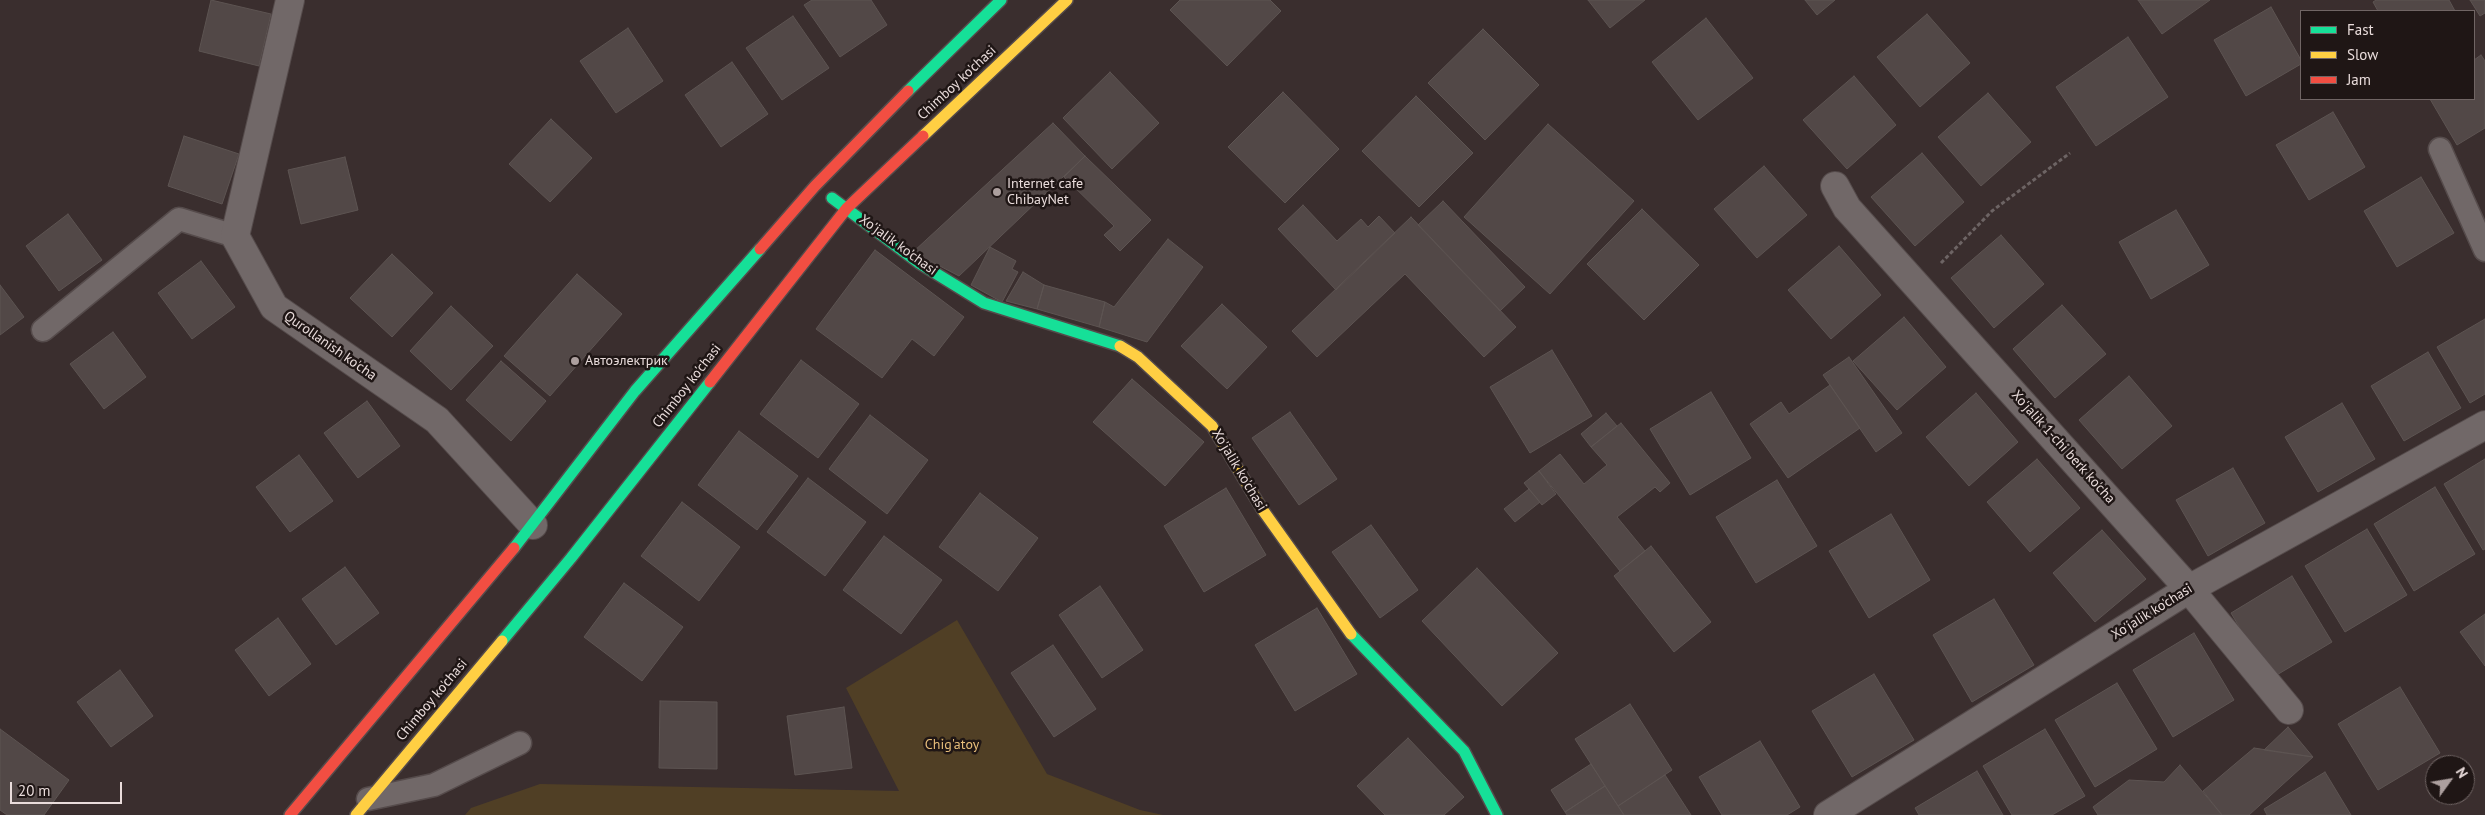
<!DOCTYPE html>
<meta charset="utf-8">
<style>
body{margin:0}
#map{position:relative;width:2485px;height:815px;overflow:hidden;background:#3a2e2e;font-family:"PT Sans",sans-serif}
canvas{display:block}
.legend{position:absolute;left:2300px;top:10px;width:175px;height:90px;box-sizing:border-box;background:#1f1615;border:1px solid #706564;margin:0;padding:6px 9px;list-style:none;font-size:15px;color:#e9dcdb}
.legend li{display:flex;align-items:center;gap:10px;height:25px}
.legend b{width:25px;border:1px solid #706564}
.north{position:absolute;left:2425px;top:755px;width:50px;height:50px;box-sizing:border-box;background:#1f1615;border:1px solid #706564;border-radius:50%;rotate:58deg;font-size:14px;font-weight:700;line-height:20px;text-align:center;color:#e9dcdb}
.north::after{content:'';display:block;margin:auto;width:18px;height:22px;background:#ac9f9e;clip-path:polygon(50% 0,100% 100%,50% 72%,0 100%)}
.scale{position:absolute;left:10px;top:782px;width:112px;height:22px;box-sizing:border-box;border:2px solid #e9dcdb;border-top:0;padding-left:6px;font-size:15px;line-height:18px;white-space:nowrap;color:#e9dcdb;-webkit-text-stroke:4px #1f1615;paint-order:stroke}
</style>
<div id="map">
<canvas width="2485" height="815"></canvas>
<ul class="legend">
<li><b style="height:6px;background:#16e098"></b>Fast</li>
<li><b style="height:6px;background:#ffcf43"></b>Slow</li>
<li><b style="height:6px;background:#f24e42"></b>Jam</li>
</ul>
<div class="north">N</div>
<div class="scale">20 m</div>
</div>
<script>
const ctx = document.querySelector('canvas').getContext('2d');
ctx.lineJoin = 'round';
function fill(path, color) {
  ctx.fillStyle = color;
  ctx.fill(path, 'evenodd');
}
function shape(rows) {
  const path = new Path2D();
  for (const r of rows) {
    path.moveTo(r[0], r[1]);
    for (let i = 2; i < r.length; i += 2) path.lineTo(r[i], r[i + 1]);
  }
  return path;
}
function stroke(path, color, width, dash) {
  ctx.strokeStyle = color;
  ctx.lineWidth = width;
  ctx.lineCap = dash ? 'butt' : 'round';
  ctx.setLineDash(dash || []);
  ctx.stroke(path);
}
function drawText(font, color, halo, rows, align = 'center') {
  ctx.font = font + ' "PT Sans",sans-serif';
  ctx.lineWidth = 5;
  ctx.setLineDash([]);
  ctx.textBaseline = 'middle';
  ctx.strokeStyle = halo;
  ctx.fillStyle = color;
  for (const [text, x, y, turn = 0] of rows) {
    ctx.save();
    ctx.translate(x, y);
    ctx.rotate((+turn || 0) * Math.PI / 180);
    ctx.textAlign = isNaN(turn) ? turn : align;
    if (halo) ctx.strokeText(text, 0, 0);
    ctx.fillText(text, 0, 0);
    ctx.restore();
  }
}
fill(shape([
 [957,620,1047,774,1140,810,1163,815,465,815,471,808,540,784,899,791,846,688]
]), '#503f25');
const building = shape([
 [211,0,271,14,259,66,199,51,211,0],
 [812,0,871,0,887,25,840,57,804,5,812,0],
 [1180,0,1270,0,1281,11,1227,66,1170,10,1180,0],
 [1588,0,1645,0,1610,28,1588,0],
 [1805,0,1835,0,1817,15,1805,0],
 [2138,0,2210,0,2162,34,2138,0],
 [2376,0,2449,0,2455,11,2378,11,2373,2,2376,0],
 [2470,0,2485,0,2485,13,2480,16,2470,0],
 [2271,7,2301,60,2301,64,2246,96,2214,40,2271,7],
 [1927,14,1970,63,1920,107,1877,57,1927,14],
 [793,16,829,68,782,100,746,48,793,16],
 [1706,18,1753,78,1698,120,1652,62,1706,18],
 [628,28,663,81,616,113,580,61,628,28],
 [1483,29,1539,85,1485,140,1428,83,1483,29],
 [2128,37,2168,97,2096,146,2056,87,2128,37],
 [2481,55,2485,61,2485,128,2457,145,2430,99,2474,99,2474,60,2481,55],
 [732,62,768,114,721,147,685,95,732,62],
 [1110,72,1159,123,1112,169,1063,118,1110,72],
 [1854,76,1896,125,1847,169,1803,120,1854,76],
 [1283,92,1339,149,1285,203,1228,147,1283,92],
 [1988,93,2031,142,1981,186,1938,137,1988,93],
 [1416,96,1473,153,1419,207,1362,151,1416,96],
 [2333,112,2365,167,2309,200,2276,145,2333,112],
 [551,119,592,158,550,202,509,164,551,119],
 [1053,123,1085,156,959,276,913,252,1053,123],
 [1548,124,1634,201,1550,294,1464,217,1548,124],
 [184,136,239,154,222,204,168,186,184,136],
 [1922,153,1964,202,1915,246,1871,197,1922,153],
 [1085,156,1151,220,1120,251,1104,235,1114,226,1064,177,1085,156],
 [345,157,358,210,301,224,288,170,345,157],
 [1764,166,1807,215,1757,258,1714,209,1764,166],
 [2421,177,2454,233,2397,267,2364,211,2421,177],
 [1443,201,1525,287,1500,311,1418,225,1443,201],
 [1303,205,1337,241,1361,219,1368,227,1379,216,1395,233,1336,290,1278,229,1303,205],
 [1642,209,1699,265,1644,320,1587,264,1642,209],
 [2176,210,2209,265,2151,299,2119,242,2176,210],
 [68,214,102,260,59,291,26,246,68,214],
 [1411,217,1516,327,1484,357,1405,274,1317,357,1292,331,1411,217],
 [2001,235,2044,284,1994,328,1951,278,2001,235],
 [1168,239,1203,267,1147,342,1099,327,1105,302,1114,307,1168,239],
 [1839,246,1881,295,1831,339,1788,290,1839,246],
 [990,247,1016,261,1012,269,1018,272,1002,302,971,285,990,247],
 [875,250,964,317,934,356,912,339,882,378,816,329,875,250],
 [392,254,433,293,392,337,350,298,392,254],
 [201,261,235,307,192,339,158,293,201,261],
 [1023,272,1044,285,1037,309,1006,301,1023,272],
 [577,274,622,314,550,396,504,356,577,274],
 [0,285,24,317,0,335,0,285],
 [1044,285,1105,302,1099,327,1037,309,1044,285],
 [1222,304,1267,347,1227,389,1181,346,1222,304],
 [2062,305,2106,354,2055,398,2013,349,2062,305],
 [451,306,493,346,451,390,410,351,451,306],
 [1904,317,1946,367,1897,410,1853,361,1904,317],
 [2485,319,2485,394,2470,403,2437,347,2485,319],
 [113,332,146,377,104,409,70,364,113,332],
 [1552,350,1592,416,1530,453,1490,387,1552,350],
 [2428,352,2461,408,2404,441,2371,386,2428,352],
 [1849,357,1902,433,1876,452,1823,375,1849,357],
 [801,360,859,404,818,458,760,414,801,360],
 [501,361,546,401,511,441,466,400,501,361],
 [2129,376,2172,426,2122,469,2079,420,2129,376],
 [1132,379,1204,442,1165,486,1093,422,1132,379],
 [1830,385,1860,428,1788,478,1750,424,1781,402,1789,414,1830,385],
 [1711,392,1751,458,1690,495,1650,429,1711,392],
 [1976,393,2018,442,1969,486,1926,437,1976,393],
 [367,401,400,446,358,478,324,433,367,401],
 [2342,403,2375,459,2318,492,2285,437,2342,403],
 [1290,412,1337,479,1299,505,1252,438,1290,412],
 [1606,413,1617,426,1591,447,1581,434,1606,413],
 [870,415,928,460,887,514,829,469,870,415],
 [1621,423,1670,483,1660,492,1655,487,1617,517,1645,551,1620,571,1539,471,1560,454,1584,484,1607,465,1591,447,1621,423],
 [739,431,798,476,757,530,698,485,739,431],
 [299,455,333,501,290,532,256,487,299,455],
 [2037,459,2080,508,2030,552,1987,502,2037,459],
 [2485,459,2485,549,2483,550,2444,484,2485,459],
 [2233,468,2265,523,2208,556,2176,500,2233,468],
 [1539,471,1556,494,1542,505,1524,483,1539,471],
 [808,478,866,522,825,576,767,532,808,478],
 [1777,480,1817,546,1756,583,1716,517,1777,480],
 [2435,487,2475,554,2414,591,2374,524,2435,487],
 [1226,488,1266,555,1204,592,1164,526,1226,488],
 [1529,489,1540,502,1515,522,1504,509,1529,489],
 [980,493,1038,538,998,591,939,547,980,493],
 [682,502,740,547,699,601,641,556,682,502],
 [1891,514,1930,580,1869,618,1829,551,1891,514],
 [1371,525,1418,590,1380,618,1332,552,1371,525],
 [2367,529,2407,595,2345,632,2305,566,2367,529],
 [2102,530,2146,579,2095,622,2053,573,2102,530],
 [884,536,942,580,901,634,843,590,884,536],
 [1651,546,1711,622,1674,652,1614,576,1651,546],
 [345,567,379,613,336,645,302,599,345,567],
 [1477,568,1558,653,1502,706,1422,621,1477,568],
 [2292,576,2332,642,2270,679,2231,613,2292,576],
 [624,583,683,627,642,681,584,637,624,583],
 [1100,586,1143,650,1102,678,1059,615,1100,586],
 [1994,599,2034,665,1972,702,1933,635,1994,599],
 [1317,608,1357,674,1295,711,1255,645,1317,608],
 [2485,614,2485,666,2460,632,2485,614],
 [278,618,311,664,269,696,235,650,278,618],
 [2194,633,2234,700,2173,737,2133,670,2194,633],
 [1053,645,1096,709,1054,737,1011,673,1053,645],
 [120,670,153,716,111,747,77,702,120,670],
 [1874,674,1914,740,1852,777,1812,711,1874,674],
 [2117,683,2157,749,2095,787,2055,720,2117,683],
 [2400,687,2440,753,2378,790,2338,724,2400,687],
 [660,701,717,702,717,769,659,768,660,701],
 [1630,704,1672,770,1618,806,1575,739,1630,704],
 [844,707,852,768,795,775,787,716,844,707],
 [2288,727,2313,757,2264,750,2288,727],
 [0,729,69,780,44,815,7,815,0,810,0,729],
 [2045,729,2085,796,2052,815,2012,815,1983,766,2045,729],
 [1408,738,1464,797,1444,815,1385,815,1357,786,1408,738],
 [1760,741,1800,807,1787,815,1722,815,1699,777,1760,741],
 [2254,748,2313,757,2249,815,2222,815,2203,791,2254,748],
 [1591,764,1605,786,1565,812,1551,790,1591,764],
 [2180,765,2222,815,2098,815,2093,807,2129,780,2164,782,2180,765],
 [1977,771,2003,815,1919,815,1915,808,1977,771],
 [2325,772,2351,815,2267,815,2264,809,2325,772],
 [1665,775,1691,815,1624,815,1618,806,1665,775],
 [1605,786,1624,815,1567,815,1565,812,1605,786]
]);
fill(building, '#524847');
stroke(building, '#5d5452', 1);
const lane = shape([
 [2440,149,2485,250],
 [43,330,179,219,235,236],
 [368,799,434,785,520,743]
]);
const street = shape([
 [290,0,235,236,274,307,437,420,533,525],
 [1835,186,1847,208,2189,589,2289,710],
 [1828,815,2189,589,2485,425]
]);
const fast = shape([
 [908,91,1001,0],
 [832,198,919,263,984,303,1120,346],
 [514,548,635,391,760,249],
 [1351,634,1464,751,1497,815],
 [502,641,571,558,710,382]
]);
const slow = shape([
 [923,136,1067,0],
 [1120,346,1138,357,1212,426,1262,509,1351,634],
 [356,815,502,641]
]);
const jam = shape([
 [760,249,815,186,908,91],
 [710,382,847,208,923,136],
 [290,815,514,548]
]);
stroke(lane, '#554b4b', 25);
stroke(street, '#554b4b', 30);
stroke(fast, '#554b4b', 14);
stroke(slow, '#554b4b', 14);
stroke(jam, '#554b4b', 14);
stroke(shape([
 [1941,263,1992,211,2070,153]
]), '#6d6464', 3, [4, 2.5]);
stroke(lane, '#716868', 22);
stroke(street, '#716868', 28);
stroke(fast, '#16e098', 11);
stroke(slow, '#ffcf43', 11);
stroke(jam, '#f24e42', 11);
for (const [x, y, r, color] of [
 [997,192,5,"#ac9f9e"],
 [575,361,5,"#ac9f9e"]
]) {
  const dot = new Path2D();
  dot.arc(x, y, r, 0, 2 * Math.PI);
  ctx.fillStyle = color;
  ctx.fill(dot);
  stroke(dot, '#1f1615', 2);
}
drawText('14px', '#e9dcdb', '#1f1615', [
 ["Chimboy ko'chasi",957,83,-43],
 ["Xo'jalik ko'chasi",898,245,36],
 ["Qurollanish ko'cha",330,346,35],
 ["Chimboy ko'chasi",687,386,-52],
 ["Xo'jalik 1-chi berk ko'cha",2063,447,48],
 ["Xo'jalik ko'chasi",1239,470,59],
 ["Xo'jalik ko'chasi",2152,612,-32],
 ["Chimboy ko'chasi",432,700,-50]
]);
drawText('14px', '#e9dcdb', '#1f1615', [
 ["Internet cafe",1007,184],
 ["ChibayNet",1007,200],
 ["Автоэлектрик",585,361]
], 'left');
drawText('14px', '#e7bd7a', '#1f1615', [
 ["Chig'atoy",952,745]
]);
</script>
